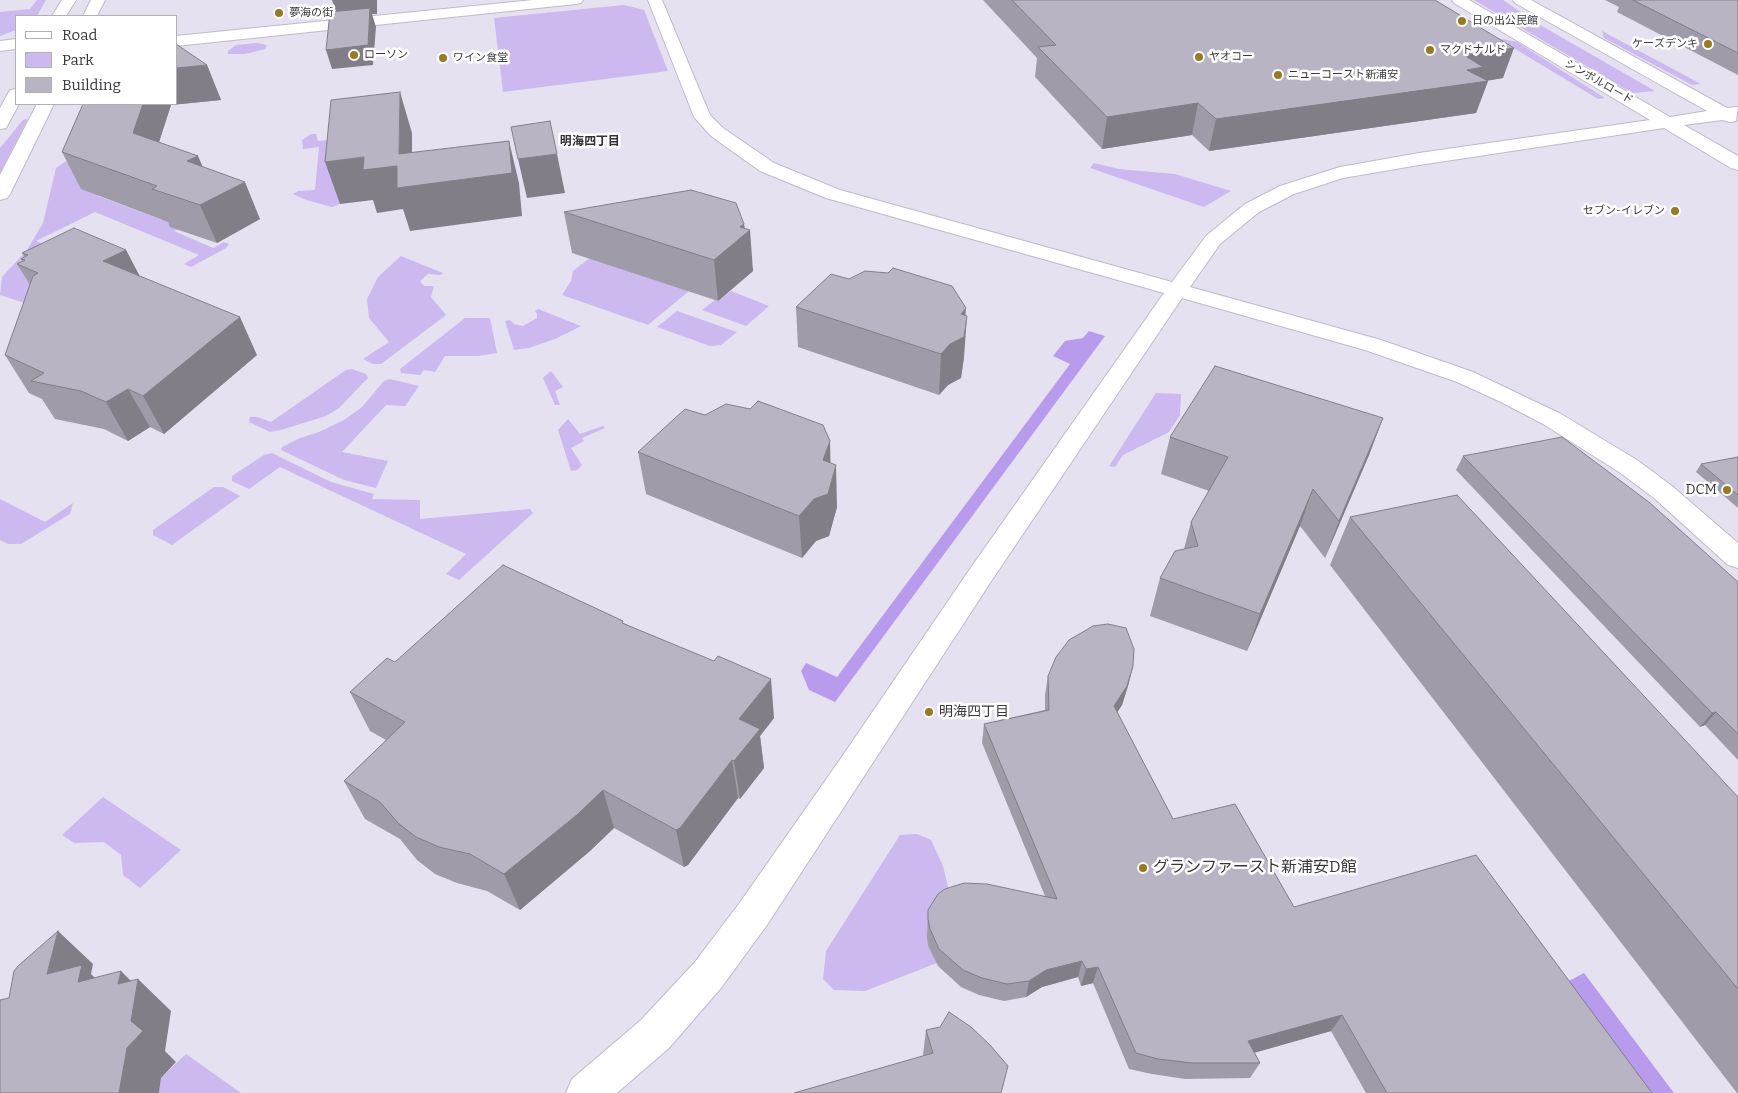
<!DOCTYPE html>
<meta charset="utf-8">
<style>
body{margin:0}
#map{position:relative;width:1738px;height:1093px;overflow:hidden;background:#e6e1f1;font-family:Bitter,serif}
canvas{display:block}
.legend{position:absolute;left:15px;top:15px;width:162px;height:90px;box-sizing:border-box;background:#fff;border:1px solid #b0afb1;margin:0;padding:6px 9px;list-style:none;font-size:15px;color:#39373d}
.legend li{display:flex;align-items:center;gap:10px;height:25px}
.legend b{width:25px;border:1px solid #b0afb1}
</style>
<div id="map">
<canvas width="1738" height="1093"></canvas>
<ul class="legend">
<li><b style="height:6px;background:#fff"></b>Road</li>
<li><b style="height:14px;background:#cbb9ef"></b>Park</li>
<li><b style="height:14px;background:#b9b4c3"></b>Building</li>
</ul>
</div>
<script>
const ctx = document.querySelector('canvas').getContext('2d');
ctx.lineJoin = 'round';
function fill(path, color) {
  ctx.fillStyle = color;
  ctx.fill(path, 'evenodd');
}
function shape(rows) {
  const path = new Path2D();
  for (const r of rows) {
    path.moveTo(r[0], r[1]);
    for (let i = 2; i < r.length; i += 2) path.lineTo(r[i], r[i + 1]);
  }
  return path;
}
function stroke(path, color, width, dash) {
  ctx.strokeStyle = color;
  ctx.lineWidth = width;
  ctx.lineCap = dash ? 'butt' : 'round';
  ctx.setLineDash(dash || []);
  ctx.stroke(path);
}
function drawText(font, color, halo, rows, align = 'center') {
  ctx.font = font + ' Bitter,"Noto Sans JP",serif';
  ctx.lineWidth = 5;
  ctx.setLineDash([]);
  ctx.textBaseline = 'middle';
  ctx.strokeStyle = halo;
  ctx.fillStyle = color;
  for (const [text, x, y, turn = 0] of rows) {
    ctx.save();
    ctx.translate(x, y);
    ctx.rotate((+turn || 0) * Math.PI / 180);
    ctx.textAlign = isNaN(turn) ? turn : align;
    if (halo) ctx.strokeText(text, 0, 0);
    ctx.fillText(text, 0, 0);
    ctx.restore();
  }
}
fill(shape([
 [37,0,46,0,37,16,16,16,16,30,0,36,0,12,30,9],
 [1474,0,1503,0,1535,22,1655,91,1632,93],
 [624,5,644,10,668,71,503,92,494,18],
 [1602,31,1701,84,1692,85,1604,38],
 [1497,38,1517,42,1605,98,1598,99],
 [256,43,267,45,265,49,245,54,228,54,228,51,236,45],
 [28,119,0,173,0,148,23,120],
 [387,132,345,141,340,204,332,207,306,200,293,194,298,191,315,190,319,147,303,149,302,140,311,134,316,134,318,141],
 [66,161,98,196,162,220,214,193,202,217,174,231,213,248,224,242,229,244,226,248,191,267,184,264,199,255,95,212,36,241,56,249,31,305,0,295,2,277,27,250,43,223,56,168],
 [1094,163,1119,169,1175,174,1231,191,1204,207,1090,168],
 [644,216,689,291,648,325,562,295,571,281,573,271],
 [401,256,443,273,440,275,428,274,420,281,424,286,434,286,431,297,446,315,381,364,373,364,363,359,389,342,369,318,367,299,378,277],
 [731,291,769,306,746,326,702,310,715,300,718,301],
 [538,309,581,326,555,339,529,348,514,350,505,321,510,320,514,324,523,326,537,318,537,314,535,311],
 [677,311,737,332,721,345,710,346,657,327],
 [465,318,490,318,497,353,478,356,445,356,435,372,424,370,420,375,401,373,400,369],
 [352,369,366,374,368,378,339,408,326,416,281,430,270,432,249,422,250,417,257,417,271,422,346,370],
 [551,371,563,387,555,391,560,405,555,405,543,378],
 [390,379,419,386,405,406,386,405,342,452,388,461,376,488,344,480,281,450,282,447,300,438,319,432,344,420,361,408,384,381],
 [1156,393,1181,394,1180,415,1169,432,1123,455,1115,467,1109,466],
 [568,419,580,434,603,426,605,428,582,438,584,441,571,448,582,465,577,470,571,471,558,430],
 [272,453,331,482,374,494,372,499,420,500,420,519,530,509,533,513,459,580,446,574,466,554,280,467,249,489,232,481,232,476,264,455],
 [214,487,223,487,240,496,172,545,153,535,153,530],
 [0,499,45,522,73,503,70,514,21,544,8,544,0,540],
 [103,797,181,850,140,888,123,875,121,855,104,842,74,843,62,835],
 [917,834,931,840,943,866,952,903,928,946,937,963,865,991,834,990,823,979,826,951,900,835],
 [186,1054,241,1093,159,1093,161,1078]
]), '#cbb9ef');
fill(shape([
 [1089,331,1105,336,835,702,809,690,801,671,806,663,837,677,1070,364,1053,356,1065,341,1083,338],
 [1584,973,1674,1093,1638,1093,1561,985]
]), '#b99bed');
const minor = shape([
 [62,0,76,0,66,16,52,16,62,0],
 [91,0,105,0,97,16,83,16,91,0],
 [533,0,583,0,581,3,576,4,176,46,176,36,533,0],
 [648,0,662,0,710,115,723,128,774,163,840,190,1172,282,1206,236,1245,204,1280,186,1340,167,1419,153,1650,120,1454,3,1452,0,1469,0,1670,117,1707,111,1515,3,1513,0,1531,0,1727,108,1738,107,1736,121,1730,122,1722,120,1684,125,1738,156,1738,170,1731,168,1664,128,1419,165,1343,178,1294,194,1259,212,1220,244,1190,287,1381,340,1473,372,1561,414,1637,460,1672,486,1738,543,1738,568,1728,565,1654,498,1619,472,1543,424,1501,402,1457,382,1365,350,1182,298,992,580,767,925,721,988,669,1048,617,1093,566,1093,572,1079,641,1020,695,962,741,901,839,761,972,566,1164,293,826,198,760,171,711,136,694,117,648,0],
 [16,39,16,49,0,51,0,41,16,39],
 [16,89,16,104,19,104,6,128,0,129,0,108,10,90,16,89],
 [37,104,54,104,10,194,7,198,0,200,0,175,37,104]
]);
stroke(minor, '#bfbac9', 2);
fill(minor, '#fff');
fill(shape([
 [983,0,1435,0,1503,78,1487,81,1488,81,1476,113,1209,151,1192,135,1102,149,1035,77,1037,58],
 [1605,0,1738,0,1738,75,1617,12,1619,7],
 [207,65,221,100,171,105,159,142,203,167,260,219,217,243,170,227,168,222,81,189,62,152,83,104,176,104],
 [564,212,744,224,753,271,718,301,572,253],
 [126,250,139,276,257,355,164,434,150,427,128,441,104,429,55,419,42,399,29,393,5,355,30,285,17,264,23,262,21,259,25,257,22,253],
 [849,279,965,316,964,357,961,378,948,385,939,395,798,347,796,307],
 [705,415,830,441,830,463,837,507,829,536,816,541,802,558,646,494,638,452],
 [1383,418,1369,455,1325,558,1300,526,1247,651,1150,616,1160,578,1184,549,1191,522,1209,491,1161,474,1170,437],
 [1463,456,1738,582,1738,760,1705,725,1700,727,1456,470],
 [1738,457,1738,508,1696,472,1701,464],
 [1350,517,1738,797,1738,1093,1737,1093,1330,565],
 [624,623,774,718,760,736,764,768,740,799,738,798,688,865,684,867,614,828,590,851,520,910,487,891,457,883,435,874,417,860,400,839,365,819,344,781,386,740,370,731,350,692,395,662],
 [1133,666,1128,686,1122,705,1117,712,1173,819,1294,907,1652,1093,1366,1093,1331,1031,1254,1053,1260,1063,1250,1078,1185,1079,1152,1074,1129,1069,1093,983,1081,986,1078,977,1042,987,1026,997,1004,1001,979,995,961,987,938,966,928,946,927,937,928,910,1045,896,982,743,984,724,1045,710,1045,695,1048,676],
 [926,1030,1002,1093,923,1055]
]), '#9f9ba8');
fill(shape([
 [332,0,377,0,377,14,372,14,376,27,373,65,332,69,326,50,338,18],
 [1514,48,1503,78,1477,82,1488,81,1476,113,1209,151,1216,119,1464,55],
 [207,65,221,100,171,105,150,170,133,133,143,104,176,104,176,68],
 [400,92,412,133,412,186,509,141,519,183,522,216,410,231,403,209,377,213,373,200,340,204,325,162,364,157,397,166,399,154],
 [1198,103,1192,135,1102,149,1107,117],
 [557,154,565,193,527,198,518,159],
 [198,156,214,193,187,161],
 [245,182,260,219,217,243,200,205],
 [744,224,745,234,750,230,753,271,718,301,714,260,740,227],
 [126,250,145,286,103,261],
 [966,308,964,334,967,316,964,357,961,378,948,385,939,395,941,354,961,314],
 [240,317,257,355,164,434,143,396],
 [128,389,150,427,128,441,106,402],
 [1383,418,1369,455,1325,558,1339,521],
 [830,441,831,483,836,465,837,507,829,536,816,541,802,558,799,516,814,499,823,460],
 [1313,489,1300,526,1247,651,1260,614],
 [1133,666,1128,686,1122,705,1109,725,1114,706],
 [771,679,774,718,760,736,764,768,740,799,734,761,739,719],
 [1716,712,1705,725,1700,727,1712,713],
 [732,760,738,798,688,865,684,867,676,830],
 [603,790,614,828,590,851,520,910,504,874],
 [58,931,93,964,91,974,116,998,47,974],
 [1082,961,1078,977,1042,987,1026,997,1029,981,1046,970],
 [1098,967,1093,983,1081,986,1086,969],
 [121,971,137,987,138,979,171,1011,165,1051,176,1062,161,1078,159,1093,119,1093,118,984],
 [1342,1015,1331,1031,1239,1057,1248,1041]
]), '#827e88');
const building = shape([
 [1012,0,1435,0,1514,48,1464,55,1483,67,1467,70,1488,81,1216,119,1198,103,1107,117,1038,47,1056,45,1012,0],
 [1633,0,1738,0,1738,53,1633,0],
 [370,8,368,45,326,50,330,12,370,8],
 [176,44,207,65,176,68,176,44],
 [400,92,399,154,509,141,512,173,397,188,397,166,363,170,364,157,325,162,331,100,400,92],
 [83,104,143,104,133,133,198,156,187,161,245,182,200,205,152,189,157,186,62,152,83,104],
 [550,121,557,154,518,159,511,127,550,121],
 [691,190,736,203,744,224,740,227,750,230,714,260,564,212,691,190],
 [74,228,126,250,103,261,240,317,143,396,128,389,106,402,81,391,31,381,44,373,5,355,33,276,38,273,17,264,25,260,21,259,28,255,22,253,74,228],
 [893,268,952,286,966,308,961,314,967,316,964,337,950,344,941,354,796,307,831,274,849,279,865,271,888,273,893,268],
 [1215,366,1383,418,1339,521,1313,489,1260,614,1160,578,1175,551,1198,546,1191,522,1228,457,1170,437,1215,366],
 [758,401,823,425,830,441,823,460,836,465,828,494,814,499,799,516,638,452,685,409,705,415,726,404,750,409,758,401],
 [1562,437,1650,503,1738,582,1738,734,1716,712,1712,713,1463,456,1562,437],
 [1738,457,1738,495,1701,464,1738,457],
 [1457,495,1738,797,1738,989,1350,517,1457,495],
 [503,565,623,621,622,623,714,661,718,656,771,679,739,719,760,729,734,761,732,760,680,828,676,830,603,790,578,814,504,874,470,854,439,847,416,837,398,823,380,802,344,781,405,722,350,692,387,658,395,662,503,565],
 [1108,624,1126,628,1134,649,1133,666,1127,686,1114,706,1173,819,1235,804,1294,907,1476,855,1652,1093,1387,1093,1342,1015,1248,1041,1260,1063,1192,1063,1158,1059,1136,1053,1098,967,1086,969,1082,961,1046,970,1029,981,1007,984,982,978,963,970,939,949,930,929,928,919,928,910,938,894,945,889,964,883,987,884,1057,899,984,724,1049,710,1048,676,1056,657,1069,640,1093,626,1108,624],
 [58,931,47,974,82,965,78,982,121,971,118,984,138,979,131,1021,143,1031,127,1048,119,1093,0,1093,0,1000,9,998,14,971,18,966,58,931],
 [949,1012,971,1027,990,1045,1008,1066,1001,1093,794,1093,933,1053,926,1030,940,1027,949,1012]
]);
fill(building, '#b9b4c3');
stroke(building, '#827e88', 1);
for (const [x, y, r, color] of [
 [279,13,5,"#977b23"],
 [1462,21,5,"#977b23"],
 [1708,44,5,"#977b23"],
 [1430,50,5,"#977b23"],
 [354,55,5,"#977b23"],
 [1199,57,5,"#977b23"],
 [443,58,5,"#977b23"],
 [1278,75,5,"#977b23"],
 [1675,211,5,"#977b23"],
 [1727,490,5,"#977b23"],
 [929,712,5,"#977b23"],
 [1143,868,5,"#977b23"]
]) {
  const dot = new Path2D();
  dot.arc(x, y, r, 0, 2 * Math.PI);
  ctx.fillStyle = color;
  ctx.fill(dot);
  stroke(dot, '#fff', 2);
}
drawText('11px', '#39373d', '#fff', [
 ["夢海の街",289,13],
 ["日の出公民館",1472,21],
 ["ケーズデンキ",1698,44,"right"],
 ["マクドナルド",1440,50],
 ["ローソン",364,55],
 ["ヤオコー",1209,57],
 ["ワイン食堂",453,58],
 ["ニューコースト新浦安",1288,75],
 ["セブン-イレブン",1665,211,"right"]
], 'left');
drawText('11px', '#39373d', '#fff', [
 ["シンボルロード",1599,82,30]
]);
drawText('bold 12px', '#332f3b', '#fff', [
 ["明海四丁目",590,142]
]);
drawText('14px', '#39373d', '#fff', [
 ["DCM",1717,490],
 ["明海四丁目",939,712,"left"]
], 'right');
drawText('16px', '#39373d', '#fff', [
 ["グランファースト新浦安D館",1153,868]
], 'left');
</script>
